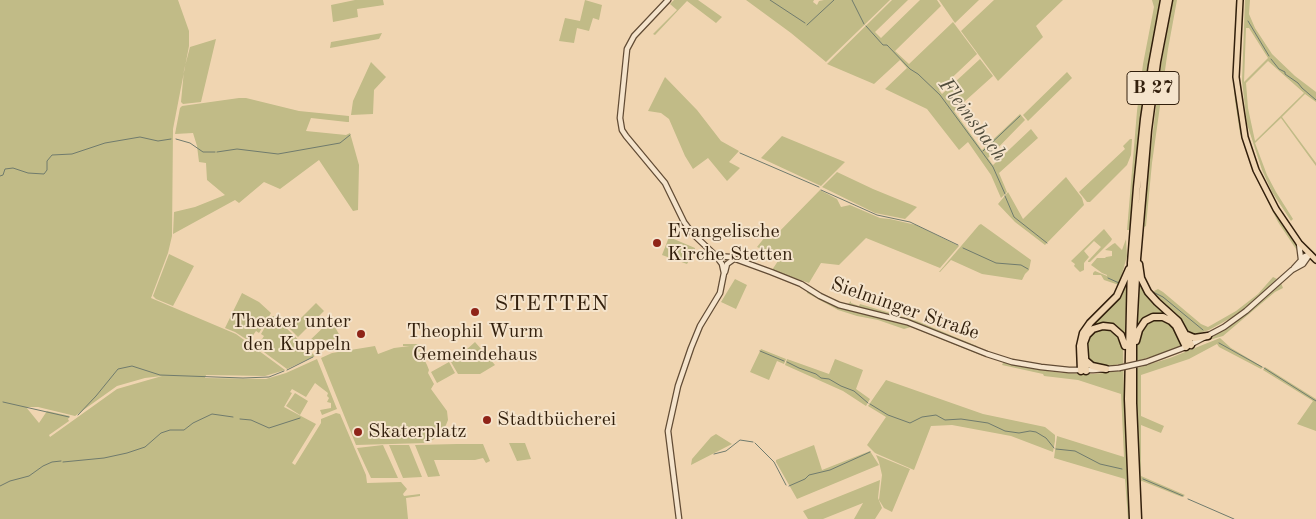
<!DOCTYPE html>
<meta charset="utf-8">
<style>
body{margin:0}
canvas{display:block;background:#f0d5b1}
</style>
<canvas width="1316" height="519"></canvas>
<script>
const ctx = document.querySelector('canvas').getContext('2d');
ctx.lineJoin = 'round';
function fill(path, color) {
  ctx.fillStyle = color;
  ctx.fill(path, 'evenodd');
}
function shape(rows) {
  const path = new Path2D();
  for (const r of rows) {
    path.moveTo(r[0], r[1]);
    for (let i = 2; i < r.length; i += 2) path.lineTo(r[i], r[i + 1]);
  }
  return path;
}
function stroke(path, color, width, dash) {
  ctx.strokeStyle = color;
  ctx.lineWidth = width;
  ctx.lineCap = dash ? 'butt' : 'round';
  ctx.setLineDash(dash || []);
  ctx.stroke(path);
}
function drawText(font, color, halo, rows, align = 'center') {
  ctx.font = font + ' "Old Standard TT",serif';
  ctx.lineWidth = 4;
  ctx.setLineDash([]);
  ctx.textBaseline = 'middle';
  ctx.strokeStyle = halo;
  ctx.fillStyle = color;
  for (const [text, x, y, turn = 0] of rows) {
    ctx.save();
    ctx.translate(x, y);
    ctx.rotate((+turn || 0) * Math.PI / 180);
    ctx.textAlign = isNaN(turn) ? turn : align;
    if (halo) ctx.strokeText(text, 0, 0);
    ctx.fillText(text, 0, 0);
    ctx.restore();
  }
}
fill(shape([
 [0,0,178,0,189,31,189,46,173,129,172,236,168,253,151,298,236,334,285,370,265,376,206,375,205,378,266,379,286,373,317,359,337,409,322,415,320,410,331,408,331,403,327,402,329,398,327,396,328,393,315,383,306,397,292,389,290,392,292,393,284,407,316,424,292,463,295,465,321,423,321,419,336,413,340,414,366,475,367,483,401,482,407,489,403,494,404,496,420,494,420,496,406,498,408,519,0,519],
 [162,376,117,389,50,437,49,435,69,421,68,419,70,416,47,411,39,423,26,407,38,407,75,416,117,386,145,378],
 [355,0,383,0,384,5,357,9,358,17,333,22,331,5],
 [585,0,602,5,599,20,593,18,589,31,577,28,574,43,559,41,565,18,580,21],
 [674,0,698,0,722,17,716,23,687,1,655,35,653,34,677,10,670,4],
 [746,0,814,0,813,2,817,5,819,1,824,0,890,0,826,62,791,33],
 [892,0,908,0,875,32,881,38,920,0,937,0,941,6,895,51,909,64,953,22,977,54,939,90,942,94,980,59,993,76,954,111,982,150,1020,114,1025,120,988,158,993,165,1031,129,1038,138,999,173,1007,192,1001,198,991,175,968,142,959,150,927,109,885,89,907,68,900,60,874,84,827,64],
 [939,0,979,0,955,23],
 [994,0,1063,0,1036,26,1043,37,998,81,961,31],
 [1152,0,1161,0,1151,52,1133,183,1130,230,1127,230,1137,111,1143,64,1154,7],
 [1173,0,1177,0,1168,49,1152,163,1146,226,1144,227,1149,164,1161,65],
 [1236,0,1235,81,1242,133,1260,183,1276,214,1298,248,1298,252,1278,222,1259,184,1240,133,1235,101,1233,76],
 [1245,0,1250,0,1249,14,1255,28,1272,54,1295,76,1316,92,1316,102,1305,94,1282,117,1316,163,1316,166,1281,118,1255,143,1267,175,1276,192,1293,219,1291,221,1272,192,1262,170,1247,124,1242,81],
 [1249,28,1268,58,1244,82,1246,28],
 [1268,61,1304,93,1255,141,1248,108,1246,83],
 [382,33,379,39,330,48,331,42],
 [216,39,201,102,183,104,181,102,184,70,190,47],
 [371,62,386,77,374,90,373,114,351,115,353,101],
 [1067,72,1072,78,1028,121,1023,115],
 [665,77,697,110,721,141,739,151,729,162,740,168,727,181,708,158,693,169,685,156,669,119,661,113,648,111],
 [239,98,246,98,299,111,349,116,349,122,347,122,311,118,306,131,346,135,350,133,359,165,358,210,353,211,319,160,280,189,264,182,239,203,235,200,173,234,174,212,195,207,225,195,207,180,206,163,199,162,197,146,193,133,175,134,180,108,182,106],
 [782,136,845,162,821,186,761,158],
 [1130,139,1132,139,1131,155,1127,165,1090,202,1087,202,1079,192,1125,149,1123,146],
 [837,172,873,189,917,207,905,219,875,213,822,187],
 [1066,177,1082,198,1084,205,1045,245,1015,222,998,204,1008,192,1023,219],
 [820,190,837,199,841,207,850,205,880,218,890,219,916,225,959,246,940,268,866,238,839,265,821,263,809,283,772,270,780,258,757,247,765,237,772,239],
 [981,224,1031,260,1029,270,1025,274,1022,280,982,274,951,260,940,272,939,272,979,225],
 [1104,229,1112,239,1111,241,1090,262,1088,262,1088,261,1101,247,1094,241,1084,251,1089,257,1084,263,1084,270,1080,272,1074,266,1075,264,1071,261],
 [669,237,695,248,695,254,691,257,687,264,662,255],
 [1126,239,1127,256,1119,285,1104,280,1101,275,1093,275,1093,273,1095,271,1107,276,1107,275,1102,273,1091,265,1097,258,1105,258,1106,257,1112,256,1112,251,1105,250,1113,244,1115,243,1122,250],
 [169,254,194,266,173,306,156,299,153,296],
 [1273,277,1277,279,1276,282,1240,313,1209,330,1194,335,1187,330,1174,312,1156,298,1154,291,1158,289,1163,292,1201,324,1208,327,1236,311,1258,294],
 [1139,278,1172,317,1167,316,1137,323],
 [735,279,747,285,736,309,721,302],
 [1127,280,1125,337,1120,330,1093,327,1083,335],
 [1281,283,1283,288,1275,292,1223,336,1209,340,1250,309],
 [808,289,821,298,906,323,983,355,983,356,911,327,904,329,878,320,857,316,838,310,807,293],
 [242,293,259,302,271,313,259,333,256,331,249,341,235,332,225,328],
 [851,301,851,303,859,306,860,304,917,321,977,346,977,347,913,322,851,306,848,304],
 [316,303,324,311,298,337,290,329],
 [274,316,281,323,315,356,287,369,257,347,264,336,261,334,271,317],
 [1158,317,1173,324,1182,344,1176,349,1137,361,1137,341,1143,325],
 [331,320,340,336,330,341,323,340,311,349,306,344],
 [1096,328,1113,329,1123,341,1124,401,1130,519,1128,519,1125,479,1054,458,1057,436,1124,457,1121,394,1078,380,1044,376,1043,374,1002,365,1003,363,1006,363,1040,370,1062,373,1094,374,1121,371,1120,364,1107,366,1094,365,1087,359,1086,340],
 [1220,338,1231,348,1263,367,1261,369,1219,347,1217,344,1189,359,1141,375,1141,416,1164,426,1161,433,1141,425,1141,476,1185,495,1182,497,1142,481,1140,482,1142,519,1140,519,1137,441,1137,368,1170,358],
 [475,342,495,365,480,374,458,374,451,362,453,355,456,352,458,354,466,350],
 [403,344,419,344,420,345,412,346,418,347,427,365,429,370,428,373,434,384,431,389,447,411,448,420,446,425,438,437,427,443,356,445,321,358,332,353,375,346,378,354,394,348,410,346,403,346],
 [761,349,786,359,784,364,777,361,769,380,750,372],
 [787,359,829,374,835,359,863,370,856,389,870,399,866,406,843,391,785,365],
 [449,362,455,373,437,383,431,372],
 [1265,367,1316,399,1316,431,1297,424,1313,401,1263,370],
 [886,380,983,414,1045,427,1055,435,1055,441,1053,452,1011,436,952,425,931,426,914,470,875,453,867,445,886,417,868,406],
 [295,393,308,401,300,415,286,406],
 [716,434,732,444,691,465,692,459,711,437],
 [509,443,525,443,531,459,517,461],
 [457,444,483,444,490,461,486,463,483,458,475,460,434,460,440,476,428,477,415,445],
 [383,445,398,478,371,478,357,448],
 [389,445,409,445,422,477,403,478],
 [814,445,822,470,870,451,879,465,797,499,776,462,776,460],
 [876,455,910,469,892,512,884,508,879,500,882,475,879,462],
 [880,480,878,498,882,508,875,519,854,519,863,503,823,519,808,519,803,511]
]), '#c1bb87');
stroke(shape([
 [770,0,805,23],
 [852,0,864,24],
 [1248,21,1269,56],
 [807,25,834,0],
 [866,26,883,45,887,45,910,69,918,74,940,95,993,167,1005,194],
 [1271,59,1279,69,1285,72,1285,74,1298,83,1302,88,1316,100],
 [176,139,190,143,203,152,215,152],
 [983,151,1020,116],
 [217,152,237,149,278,154,340,143,350,135],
 [740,153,819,187],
 [0,176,3,175,5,169,13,168,28,173,44,174,47,170,47,161,52,155,72,154,105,143,140,137,158,141,171,139],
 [821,190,877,215,910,222,958,245],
 [1005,196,1014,217,1047,243],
 [963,248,996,263,1021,265,1028,269],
 [1108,278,1119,283],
 [1153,292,1163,297,1203,330],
 [1219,343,1262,367],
 [760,351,784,361],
 [787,362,799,368,816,374,821,378,829,379,841,386,854,391,868,403],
 [1264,368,1316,401],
 [287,370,313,357],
 [3,402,69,417],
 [870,404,888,415,910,423,922,417,936,415,945,420,961,419,988,423,1005,431,1019,433,1030,431,1036,432,1046,438,1054,448],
 [78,415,96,396,118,369,132,366,160,375,243,378,269,377,284,371],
 [240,419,251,420,269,428,300,418],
 [755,443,774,462,786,485],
 [1056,449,1075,451,1100,464,1122,469],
 [714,454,726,451,740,440,753,442],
 [63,462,104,458,127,453,145,447,161,433,170,430,184,430,193,423,212,414,233,417],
 [1143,479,1183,496],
 [0,486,10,481,29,476,43,466,52,462,61,461],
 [789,486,805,479,809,475,830,470,870,452],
 [1188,499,1234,519]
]), '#707b6d', 1);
const minor = shape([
 [668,0,634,36,627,49,620,118,622,130,626,136,665,183,684,222,693,234,716,256,722,264,724,273,720,293,700,326,691,348,678,386,668,431,679,519],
 [1299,243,1301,259],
 [716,256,730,257,771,272,801,284,820,296,839,305,907,322,987,354,1012,362,1041,367,1069,370,1093,370,1119,368],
 [1294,268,1305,256,1310,254],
 [725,272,727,264,734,259],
 [1146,362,1186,347,1224,327,1246,311,1292,270,1303,264,1310,254]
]);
const major = shape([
 [1240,0,1236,77,1245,137,1256,170,1276,209,1299,243,1316,260]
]);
const highway = shape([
 [1139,264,1141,278,1148,292,1157,302,1178,321,1191,345],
 [1187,335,1194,338,1208,336],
 [1136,341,1139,330,1145,321,1153,317,1163,317,1171,321,1176,326,1186,347],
 [1085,360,1092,366,1106,369],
 [1081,371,1080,346,1083,333,1090,323,1117,296,1129,269],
 [1086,371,1084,343,1087,335,1093,329,1103,326,1112,327,1121,335,1125,346],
 [1133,519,1128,399,1131,263,1137,187,1144,119,1152,65,1164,0],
 [1138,519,1133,403,1133,333,1137,259,1148,130,1157,62,1169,0]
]);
stroke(minor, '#624c35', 7);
stroke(major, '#321f0c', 8);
stroke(highway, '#321f0c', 9);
stroke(minor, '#f5e4cc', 4.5);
stroke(major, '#f0d5b1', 5);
stroke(highway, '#f0d5b1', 6);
const minorBridge = shape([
 [1119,368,1146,362]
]);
stroke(minorBridge, '#624c35', 7, []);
stroke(minorBridge, '#f5e4cc', 4.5);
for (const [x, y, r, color] of [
 [657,243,5,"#8f2418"],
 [475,312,5,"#8f2418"],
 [361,334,5,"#8f2418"],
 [487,420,5,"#8f2418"],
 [358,432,5,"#8f2418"]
]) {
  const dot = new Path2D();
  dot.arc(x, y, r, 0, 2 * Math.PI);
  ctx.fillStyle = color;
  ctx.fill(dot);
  stroke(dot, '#f5e4cc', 2);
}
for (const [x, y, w] of [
 [1153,88,52]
]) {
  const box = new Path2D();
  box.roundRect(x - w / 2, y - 16.5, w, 33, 4);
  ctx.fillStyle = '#f5e4cc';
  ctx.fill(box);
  stroke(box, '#321f0c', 1);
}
drawText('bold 19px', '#321f0c', null, [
 ["B 27",1153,88]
]);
drawText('20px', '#321f0c', '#f5e4cc', [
 ["Evangelische",667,232],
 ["Kirche Stetten",667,255],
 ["Theater unter",351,322,"right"],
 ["den Kuppeln",351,345,"right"],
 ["Theophil Wurm",475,332,"center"],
 ["Gemeindehaus",475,355,"center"],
 ["Stadtbücherei",497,420],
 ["Skaterplatz",368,432]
], 'left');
drawText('20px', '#321f0c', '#f5e4cc', [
 ["Sielminger Straße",905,309,19]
]);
drawText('italic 21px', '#514d3c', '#f5e4cc', [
 ["Fleinsbach",972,120,53]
]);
ctx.letterSpacing = '1px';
drawText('22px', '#321f0c', '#f5e4cc', [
 ["STETTEN",552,304]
]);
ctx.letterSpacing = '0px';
</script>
